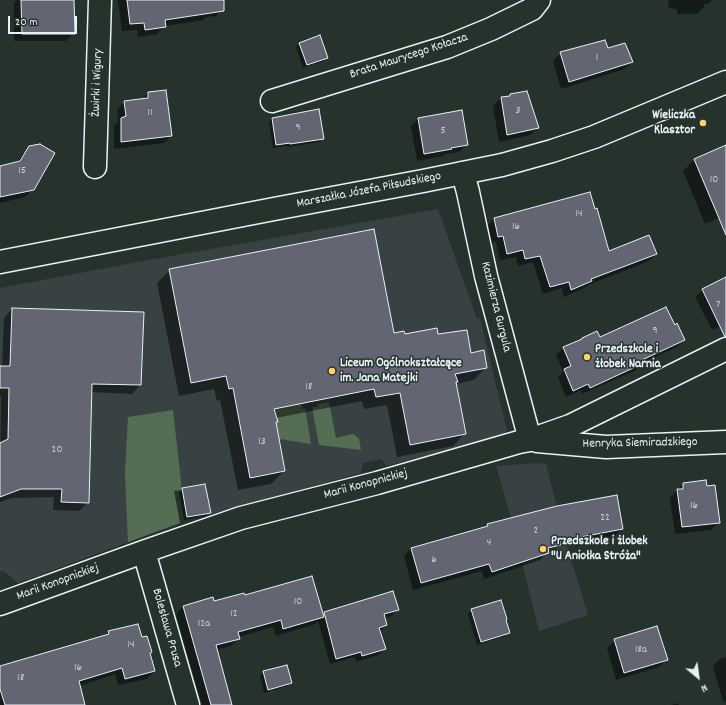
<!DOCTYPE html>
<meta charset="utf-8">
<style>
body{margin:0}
#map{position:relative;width:726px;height:705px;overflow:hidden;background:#26332d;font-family:Dekko,sans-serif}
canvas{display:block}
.north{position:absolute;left:678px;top:657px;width:40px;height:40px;-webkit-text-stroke:3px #26332d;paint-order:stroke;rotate:151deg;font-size:11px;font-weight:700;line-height:16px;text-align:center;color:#e8f1f8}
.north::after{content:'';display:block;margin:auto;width:14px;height:18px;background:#e8f1f8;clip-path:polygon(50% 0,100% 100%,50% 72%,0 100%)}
.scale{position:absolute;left:8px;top:16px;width:69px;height:18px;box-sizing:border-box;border:2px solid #e8f1f8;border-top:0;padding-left:5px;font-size:12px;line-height:14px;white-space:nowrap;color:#e8f1f8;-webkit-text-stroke:3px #26332d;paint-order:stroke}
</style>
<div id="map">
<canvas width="726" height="705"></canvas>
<div class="north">N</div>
<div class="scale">20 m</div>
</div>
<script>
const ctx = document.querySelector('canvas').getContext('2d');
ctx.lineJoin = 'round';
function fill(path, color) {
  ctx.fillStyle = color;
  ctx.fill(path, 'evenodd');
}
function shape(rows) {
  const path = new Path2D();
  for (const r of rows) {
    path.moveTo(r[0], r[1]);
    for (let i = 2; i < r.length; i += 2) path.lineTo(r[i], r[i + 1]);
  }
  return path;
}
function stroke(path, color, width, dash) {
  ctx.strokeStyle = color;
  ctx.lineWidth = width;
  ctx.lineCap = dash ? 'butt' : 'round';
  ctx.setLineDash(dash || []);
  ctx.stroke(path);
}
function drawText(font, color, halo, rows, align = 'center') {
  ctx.font = font + ' Dekko,sans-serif';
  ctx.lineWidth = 3;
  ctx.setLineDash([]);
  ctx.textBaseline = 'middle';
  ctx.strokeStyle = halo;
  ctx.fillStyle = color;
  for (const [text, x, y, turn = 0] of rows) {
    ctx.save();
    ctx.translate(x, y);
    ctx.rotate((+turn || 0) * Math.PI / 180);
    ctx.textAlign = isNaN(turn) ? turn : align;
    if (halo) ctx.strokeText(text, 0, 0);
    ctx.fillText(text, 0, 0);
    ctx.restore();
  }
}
fill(shape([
 [438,209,477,319,480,318,507,431,500,436,390,465,387,466,381,459,363,463,361,473,212,514,205,484,182,488,182,490,174,491,180,523,18,583,3,571,0,572,0,288,154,259],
 [538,463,546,464,566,543,588,615,539,631,511,518,496,466]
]), '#384242');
fill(shape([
 [329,402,336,438,353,434,355,435,359,439,361,450,319,445,312,407,317,407,317,404],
 [301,403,303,409,305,408,311,444,285,440,284,439,279,440,276,422,277,422,273,409],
 [173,410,182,490,174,491,180,523,128,542,125,473,128,417]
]), '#556e53');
fill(shape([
 [17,0,73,0,74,33,66,41,14,41,14,3],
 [118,0,222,0,223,8,216,16,206,17,203,20,165,26,157,34,138,37,137,30,122,31],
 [669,0,712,0,708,4,704,4,704,7,697,14,677,14,677,9,668,8],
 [299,44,327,57,324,61,303,68,296,47],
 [608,49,632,62,625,69,561,89,553,61,561,53],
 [148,93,171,136,164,143,114,149,114,126,118,122,117,110,124,102,142,100],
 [510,95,538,128,530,135,499,142,493,106,501,98,508,97],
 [272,118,323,138,320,142,287,147,286,146,273,148,269,122],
 [418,119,467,144,459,152,445,154,443,156,417,161,411,126],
 [726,146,726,215,705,224,683,171,694,160],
 [29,147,33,189,25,197,0,203,0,167,17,162,22,155],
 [494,219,608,252,656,254,649,261,588,285,584,288,564,297,562,288,543,294,533,262,518,266,516,257,500,260,496,242,491,243,487,226],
 [170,270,393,334,404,335,437,335,470,354,486,367,474,380,456,384,465,433,453,446,397,457,387,405,364,409,362,401,276,418,276,422,275,424,284,471,271,484,238,490,220,400,217,401,214,389,179,396,157,283],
 [726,279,726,324,712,330,695,297,703,290],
 [12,309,143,313,140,385,132,394,91,392,88,502,79,511,53,510,54,497,12,498,0,502,1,397,0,396,0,367,2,367,4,318],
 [674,326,684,340,677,347,642,363,636,370,582,394,581,390,566,397,558,377,563,372,556,355,563,348,579,342,582,339,599,339],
 [683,484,718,523,711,530,675,534,670,498],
 [182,489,210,512,206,516,184,520,179,493],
 [488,525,622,529,614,536,557,547,552,552,547,553,540,560,484,579,482,571,413,590,404,556,411,548,485,528],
 [393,593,398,609,391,616,384,618,386,625,379,632,385,648,378,655,356,662,355,657,330,664,318,621,315,624,276,636,273,627,238,637,239,639,231,646,216,650,231,705,202,705,176,614,183,606,214,602,244,596,322,615,324,613],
 [472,610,509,632,505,636,477,645,468,614],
 [138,625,141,638,149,653,154,671,147,679,118,685,115,674,79,686,83,705,0,705,0,667,103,637,108,632],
 [615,640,666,660,659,667,616,680,607,648],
 [726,657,726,701,723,702,713,666,720,659],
 [286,666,291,682,287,686,264,693,260,676,263,672],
 [678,703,679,705,671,705]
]), '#0007');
const building = shape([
 [21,0,74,0,75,34,22,34,21,0],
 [127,0,224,0,224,11,165,20,166,27,145,30,144,23,130,24,127,0],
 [320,35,328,58,307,65,299,43,320,35],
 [605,40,608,48,625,43,633,62,569,82,560,52,605,40],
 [166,90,172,136,121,142,121,118,126,116,124,101,148,98,148,92,166,90],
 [527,91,539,128,507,135,501,97,510,96,510,94,527,91],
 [319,109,324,139,290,144,290,143,276,145,272,118,319,109],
 [462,110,468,145,451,148,452,149,424,154,418,118,462,110],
 [40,144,55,153,34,190,0,197,0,166,20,161,29,146,40,144],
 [726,145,726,235,694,159,726,145],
 [590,192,595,209,597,208,609,251,649,235,657,254,591,279,592,281,571,290,569,282,550,287,540,256,525,259,523,250,507,254,503,236,498,237,494,218,590,192],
 [374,229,394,333,404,331,405,334,437,328,438,334,467,330,471,353,484,350,487,368,455,374,458,382,456,382,466,434,410,445,400,393,376,397,374,389,274,409,278,422,276,422,285,471,250,478,233,388,229,389,226,376,191,383,169,269,374,229],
 [726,277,726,337,725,337,702,289,726,277],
 [666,307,675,325,677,323,685,340,642,360,644,363,590,388,588,384,573,391,564,369,571,366,563,347,582,339,582,338,597,331,600,337,666,307],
 [12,308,144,312,141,385,92,384,89,503,61,502,62,489,21,489,0,497,0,443,8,439,9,388,0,388,0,366,10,366,12,308],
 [706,480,707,486,715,485,720,523,682,527,677,489,683,489,683,483,706,480],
 [205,484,211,513,187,517,182,488,205,484],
 [617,495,623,529,560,541,561,545,548,548,549,553,492,572,489,564,421,583,411,548,488,526,487,524,557,506,617,495],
 [312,576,324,617,283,629,281,620,238,632,240,639,216,645,232,705,211,705,183,606,213,597,214,601,244,593,245,595,312,576],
 [393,591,399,610,384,614,387,625,379,628,386,649,362,656,361,652,336,659,324,612,393,591],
 [501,600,507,619,506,620,510,633,481,642,471,609,501,600],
 [138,624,142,637,147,636,152,652,150,653,155,671,125,679,122,668,79,681,85,705,5,705,0,689,0,666,109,634,108,631,138,624],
 [657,626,668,660,624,673,614,639,657,626],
 [287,665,292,683,268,690,263,671,287,665]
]);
fill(building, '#636573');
stroke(building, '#e8f1f8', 1);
const street = shape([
 [272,101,447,47,491,29,532,9,539,0],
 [95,167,100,0],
 [463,173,468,192,486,276,530,440],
 [537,441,606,447,726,442],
 [143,552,147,562,188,705],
 [0,604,143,552,241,518,377,483,519,442,530,440,570,426,726,349]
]);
const secondary = shape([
 [0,262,274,209,423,181,502,165,552,151,594,137,726,82]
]);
stroke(street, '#e8f1f8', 25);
stroke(secondary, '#e8f1f8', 25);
stroke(street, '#26332d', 22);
stroke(secondary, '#26332d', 22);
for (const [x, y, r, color] of [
 [703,123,4,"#ffd166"],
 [587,357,4,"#ffd166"],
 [332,371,4,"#ffd166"],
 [543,549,4,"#ffd166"]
]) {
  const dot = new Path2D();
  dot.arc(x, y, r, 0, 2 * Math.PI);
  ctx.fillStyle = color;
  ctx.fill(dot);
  stroke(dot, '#26332d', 1.5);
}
drawText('11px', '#c7ced7', null, [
 ["1",597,58],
 ["3",518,111],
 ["11",150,113],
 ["9",298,128],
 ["5",443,131],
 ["15",22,171],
 ["10",714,180],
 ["14",579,214],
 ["16",516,227],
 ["7",718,305],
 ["9",655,331],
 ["18",309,387],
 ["13",262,442],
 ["20",57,450],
 ["16",694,506],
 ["22",605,518],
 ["2",536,531],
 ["4",489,543],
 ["6",434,560],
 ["10",298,602],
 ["12",234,614],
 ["12a",204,624],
 ["14",131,645],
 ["18a",641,650],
 ["16",78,668],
 ["18",21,678]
]);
drawText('13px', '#e8f1f8', '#26332d', [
 ["Brata Maurycego Kołacza",409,57,-18],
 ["Żwirki i Wigury",98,83,-88],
 ["Marszałka Józefa Piłsudskiego",369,191,-11],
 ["Kazimierza Gurgula",495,307,76],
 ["Henryka Siemiradzkiego",640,444,-1],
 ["Marii Konopnickiej",366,485,-15],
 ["Marii Konopnickiej",58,583,-20],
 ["Bolesława Prusa",166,628,74]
]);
drawText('bold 13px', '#e8f1f8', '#26332d', [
 ["Wieliczka",695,116,"right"],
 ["Klasztor",695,131,"right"],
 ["Przedszkole i",595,350],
 ["żłobek Narnia",595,365],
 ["Liceum Ogólnokształcące",340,364],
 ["im. Jana Matejki",340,379],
 ["Przedszkole i żlobek",551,542],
 ["\"U Aniołka Stróża\"",551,557]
], 'left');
</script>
